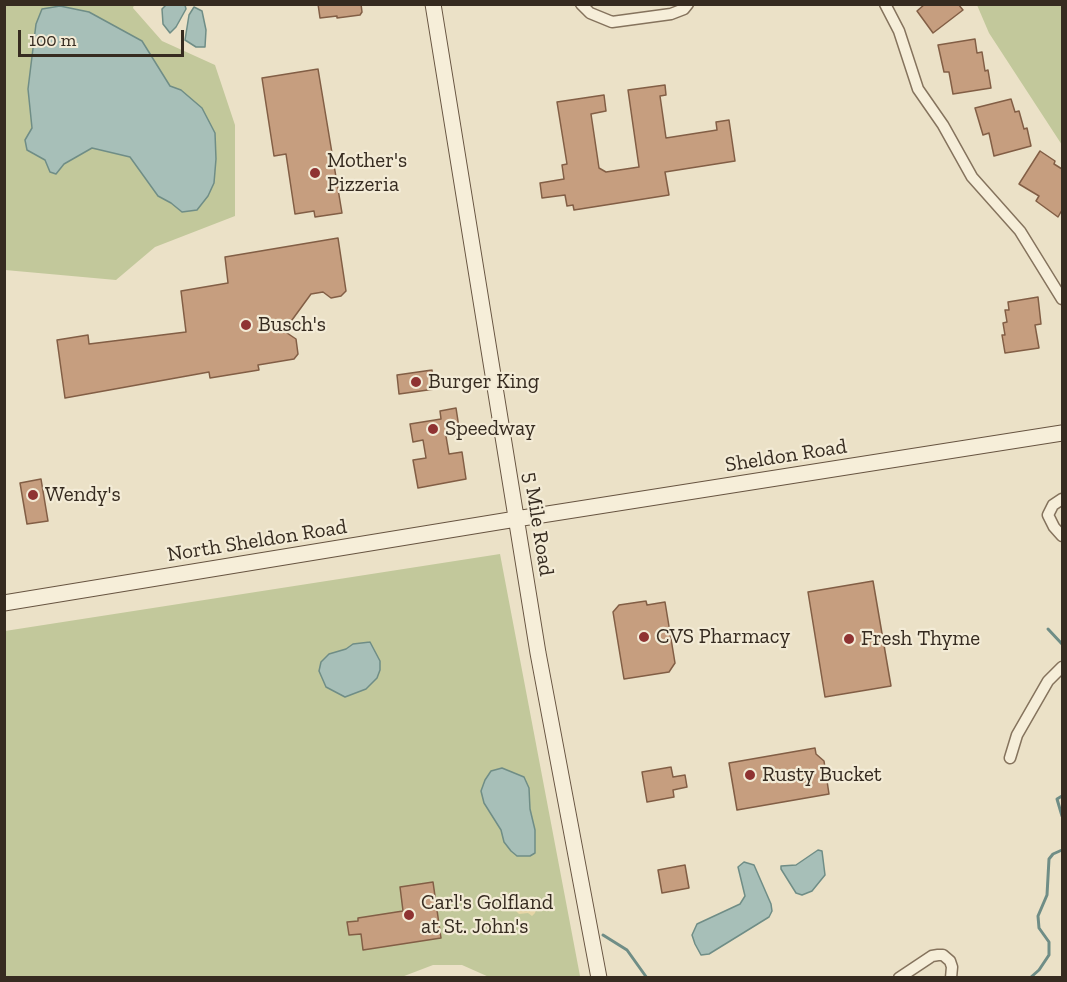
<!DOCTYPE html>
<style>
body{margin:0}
#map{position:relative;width:1067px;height:982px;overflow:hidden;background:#ebe1c7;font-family:"Zilla Slab",serif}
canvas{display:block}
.frame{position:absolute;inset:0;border:6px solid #362b20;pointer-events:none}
.scale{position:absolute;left:18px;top:30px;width:166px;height:27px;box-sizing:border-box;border:3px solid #362b20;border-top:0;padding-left:8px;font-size:18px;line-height:21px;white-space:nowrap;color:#362b20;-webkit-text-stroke:4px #f3ebd6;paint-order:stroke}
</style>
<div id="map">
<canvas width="1067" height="982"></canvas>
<div class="frame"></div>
<div class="scale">100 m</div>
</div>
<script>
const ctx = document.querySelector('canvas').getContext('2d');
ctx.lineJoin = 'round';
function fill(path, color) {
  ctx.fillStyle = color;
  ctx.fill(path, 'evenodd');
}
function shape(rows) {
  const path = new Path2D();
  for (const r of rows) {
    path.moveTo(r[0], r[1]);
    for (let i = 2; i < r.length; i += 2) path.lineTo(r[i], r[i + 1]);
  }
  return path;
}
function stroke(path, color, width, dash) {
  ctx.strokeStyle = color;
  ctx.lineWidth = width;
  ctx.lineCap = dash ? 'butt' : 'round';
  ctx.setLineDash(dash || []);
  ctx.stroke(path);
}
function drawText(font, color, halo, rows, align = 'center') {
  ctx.font = font + ' "Zilla Slab",serif';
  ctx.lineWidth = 4.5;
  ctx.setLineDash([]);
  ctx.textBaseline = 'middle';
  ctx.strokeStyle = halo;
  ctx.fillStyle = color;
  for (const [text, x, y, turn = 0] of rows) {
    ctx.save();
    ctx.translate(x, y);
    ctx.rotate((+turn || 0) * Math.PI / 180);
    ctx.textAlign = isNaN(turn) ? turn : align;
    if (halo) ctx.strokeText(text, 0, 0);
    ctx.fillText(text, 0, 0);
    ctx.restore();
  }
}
fill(shape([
 [4,5,134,5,133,8,162,41,215,65,235,125,235,216,155,247,116,280,5,270],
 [36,24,123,31,142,41,170,86,181,90,215,133,216,159,214,183,183,212,171,203,158,196,130,157,92,148,64,164,56,174,50,172,46,160,33,154,25,140,32,128,28,89],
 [977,5,1062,5,1062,145,989,33],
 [500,554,580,976,489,977,462,965,433,965,399,978,5,977,5,631]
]), '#c2c89b');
fill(shape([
 [520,900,532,903,536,910,535,913,532,916,528,913,519,914,515,910,515,906]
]), '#e5d5a6');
const water = shape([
 [166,5,185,5,186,9,176,27,170,33,163,24,162,9,166,5],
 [60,6,89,12,142,41,170,86,181,90,202,108,215,133,216,159,214,183,208,196,197,210,182,212,171,203,158,196,130,157,92,148,64,164,56,174,50,172,45,160,27,150,25,140,32,128,28,89,36,24,42,9,60,6],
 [194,7,202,11,206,30,205,47,196,47,185,40,189,15,194,7],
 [370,642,380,661,380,670,377,678,366,689,345,697,326,687,319,671,321,662,329,654,346,649,353,644,370,642],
 [502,768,524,777,529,788,530,809,535,830,535,853,530,856,517,856,511,851,504,842,501,830,484,803,481,791,485,780,491,771,502,768],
 [818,850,822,851,825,875,812,891,802,895,796,893,781,869,781,866,796,865,818,850],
 [744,862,754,865,771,904,772,911,769,917,709,954,701,955,695,944,692,935,697,924,740,904,745,896,738,867,744,862]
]);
fill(water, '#a7bfb8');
stroke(water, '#6f8d86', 1.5);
stroke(shape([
 [1048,629,1062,644],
 [1062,796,1057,799,1062,816],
 [603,935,627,950,647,978],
 [1030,978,1039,970,1049,955,1049,942,1039,928,1038,916,1047,895,1049,859,1053,854,1062,850]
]), '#6f8d86', 3);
const building = shape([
 [318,4,361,4,362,12,360,15,337,18,337,16,320,18,318,4],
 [925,4,958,4,963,10,933,33,917,11,925,4],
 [975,39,977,53,982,52,985,71,988,70,991,88,953,94,949,72,944,72,938,45,975,39],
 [318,69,342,213,315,217,314,211,295,214,286,154,274,156,262,78,318,69],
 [665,85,666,95,660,96,666,138,717,130,716,122,729,120,735,161,665,172,669,195,574,210,573,205,567,206,565,195,542,198,540,183,564,179,562,165,567,164,557,102,604,95,606,111,591,114,599,168,606,172,639,167,628,90,665,85],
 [1011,99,1015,112,1019,111,1024,129,1027,128,1031,146,994,156,989,133,983,135,975,108,1011,99],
 [1040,151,1055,161,1054,164,1062,169,1062,210,1058,217,1036,201,1039,196,1019,184,1040,151],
 [338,238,346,291,341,296,331,298,323,292,311,294,284,331,296,339,298,354,294,359,258,365,259,370,210,378,209,372,65,398,57,340,88,335,89,344,186,332,181,291,228,283,225,257,338,238],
 [1038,297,1041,324,1035,325,1039,348,1005,353,1002,335,1005,335,1003,323,1007,322,1005,310,1009,310,1008,302,1038,297],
 [432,370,435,389,399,394,397,375,432,370],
 [456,408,460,434,446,436,449,454,462,452,466,479,418,488,413,460,426,458,423,440,413,442,410,424,441,419,440,411,456,408],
 [41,479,48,521,27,524,20,483,41,479],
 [873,581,891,686,825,697,808,592,873,581],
 [646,601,647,605,665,602,675,663,669,672,624,679,613,612,619,605,646,601],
 [815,748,816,754,824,761,829,794,737,810,729,763,815,748],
 [671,767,673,777,685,775,687,787,673,790,674,797,647,802,642,772,671,767],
 [685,865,689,888,662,893,658,870,685,865],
 [433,882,441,938,363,950,361,934,349,935,347,922,358,921,358,918,403,911,400,887,433,882]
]);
fill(building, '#c69e7f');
stroke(building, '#825e45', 1.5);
const street = shape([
 [581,4,590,13,612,22,671,14,684,9,688,4],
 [885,4,899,31,918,89,943,125,972,177,1020,231,1062,299],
 [1062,499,1053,505,1048,515,1054,527,1062,536],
 [1010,758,1017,735,1048,681,1062,667],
 [899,978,932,956,938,955,943,955,950,961,952,967,951,978]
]);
const secondary = shape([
 [433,4,538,653,599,978],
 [4,603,516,519,1062,433]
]);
stroke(street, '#85735d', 13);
stroke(secondary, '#675441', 17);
stroke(street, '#f6eed9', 10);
stroke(secondary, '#f6eed9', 15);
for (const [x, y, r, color] of [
 [315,173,6,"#8f3332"],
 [246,325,6,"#8f3332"],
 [416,382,6,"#8f3332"],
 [433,429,6,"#8f3332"],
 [33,495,6,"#8f3332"],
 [644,637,6,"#8f3332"],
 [849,639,6,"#8f3332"],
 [750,775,6,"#8f3332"],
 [409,915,6,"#8f3332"]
]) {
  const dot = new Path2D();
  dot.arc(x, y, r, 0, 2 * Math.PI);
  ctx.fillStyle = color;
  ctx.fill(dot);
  stroke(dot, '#f3ebd6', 2);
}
drawText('21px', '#362b20', '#f3ebd6', [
 ["Mother's",327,161],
 ["Pizzeria",327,185],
 ["Busch's",258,325],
 ["Burger King",428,382],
 ["Speedway",445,429],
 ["Wendy's",45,495],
 ["CVS Pharmacy",656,637],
 ["Fresh Thyme",861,639],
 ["Rusty Bucket",762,775],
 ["Carl's Golfland",421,903],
 ["at St. John's",421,927]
], 'left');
drawText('21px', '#362b20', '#f3ebd6', [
 ["Sheldon Road",786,456,-9],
 ["5 Mile Road",538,524,81],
 ["North Sheldon Road",257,541,-9]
]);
</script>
